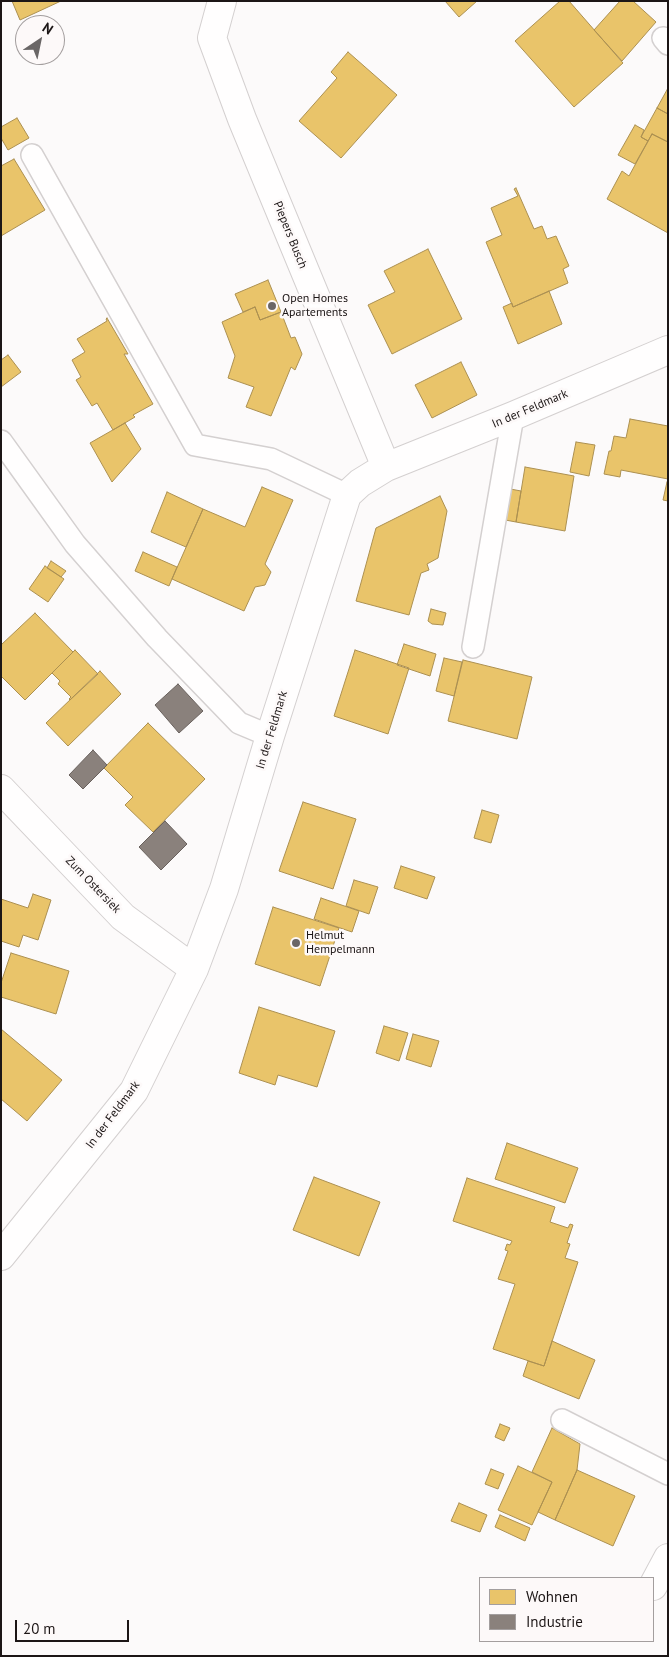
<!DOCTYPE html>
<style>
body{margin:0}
#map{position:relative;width:669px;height:1657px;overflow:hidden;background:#fcfafa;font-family:"PT Sans",sans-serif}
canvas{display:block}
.frame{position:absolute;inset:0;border:2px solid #1c1616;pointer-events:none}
.legend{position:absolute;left:479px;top:1577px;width:175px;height:65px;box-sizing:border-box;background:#fdf9f9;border:1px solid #a39e9e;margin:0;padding:6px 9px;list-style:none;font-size:15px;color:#1c1616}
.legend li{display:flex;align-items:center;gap:10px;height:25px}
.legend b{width:25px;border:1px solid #a39e9e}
.north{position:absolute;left:15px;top:15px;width:50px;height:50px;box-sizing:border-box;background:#fdf9f9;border:1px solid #a39e9e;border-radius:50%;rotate:34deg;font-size:14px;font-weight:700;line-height:20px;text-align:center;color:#1c1616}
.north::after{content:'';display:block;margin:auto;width:18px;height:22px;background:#6a6666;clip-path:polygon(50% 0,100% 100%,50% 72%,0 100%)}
.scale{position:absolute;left:15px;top:1620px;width:114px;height:22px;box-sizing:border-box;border:2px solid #1c1616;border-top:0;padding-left:6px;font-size:15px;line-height:18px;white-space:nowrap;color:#1c1616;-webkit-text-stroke:4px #fdf9f9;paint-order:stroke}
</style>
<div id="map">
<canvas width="669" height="1657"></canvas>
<div class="frame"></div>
<ul class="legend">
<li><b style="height:14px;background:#e9c46a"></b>Wohnen</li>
<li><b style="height:14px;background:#8a817c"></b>Industrie</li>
</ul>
<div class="north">N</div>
<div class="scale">20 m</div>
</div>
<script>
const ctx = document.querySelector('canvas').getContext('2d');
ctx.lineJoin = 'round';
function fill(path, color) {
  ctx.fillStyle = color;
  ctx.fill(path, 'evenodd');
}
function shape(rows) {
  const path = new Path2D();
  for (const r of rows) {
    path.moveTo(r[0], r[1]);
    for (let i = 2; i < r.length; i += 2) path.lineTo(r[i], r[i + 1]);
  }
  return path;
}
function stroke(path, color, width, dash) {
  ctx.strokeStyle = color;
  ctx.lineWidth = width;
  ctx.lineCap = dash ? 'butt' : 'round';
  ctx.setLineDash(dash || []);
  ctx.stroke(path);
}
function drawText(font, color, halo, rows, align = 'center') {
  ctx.font = font + ' "PT Sans",sans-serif';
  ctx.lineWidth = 5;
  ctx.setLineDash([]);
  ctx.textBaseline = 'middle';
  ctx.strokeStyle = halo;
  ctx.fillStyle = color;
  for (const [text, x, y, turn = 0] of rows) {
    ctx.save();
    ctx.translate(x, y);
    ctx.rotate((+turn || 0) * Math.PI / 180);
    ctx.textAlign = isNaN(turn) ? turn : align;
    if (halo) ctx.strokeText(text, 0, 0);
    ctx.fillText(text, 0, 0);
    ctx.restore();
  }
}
const homes = shape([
 [12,1,61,1,20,20,12,1],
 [445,1,477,1,459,17,445,1],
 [560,1,569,1,623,63,574,107,515,41,560,1],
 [620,1,633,1,656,22,622,61,594,30,620,1],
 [348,52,397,95,341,158,299,121,337,78,331,72,348,52],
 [668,88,668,114,657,108,668,88],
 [657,108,668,114,668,142,652,134,648,141,641,137,657,108],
 [17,118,29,138,8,150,1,138,1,127,17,118],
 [635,125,644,130,641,137,648,141,635,164,618,155,635,125],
 [652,134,668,142,668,233,607,199,622,171,629,176,652,134],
 [14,159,45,210,1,236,1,166,14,159],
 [516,188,534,229,542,226,547,239,556,236,569,266,563,269,568,283,513,307,486,242,502,235,491,208,518,196,514,189,516,188],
 [428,249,462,319,392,354,368,305,395,292,384,271,428,249],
 [268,280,281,312,260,320,255,307,243,312,235,294,268,280],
 [549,291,562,324,518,344,503,307,512,303,513,307,549,291],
 [255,307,260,320,281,312,291,338,295,337,302,354,295,370,291,367,271,416,246,407,254,387,228,378,235,356,222,322,255,307],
 [107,318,128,354,124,354,153,404,133,415,135,417,113,430,97,403,92,406,76,380,81,377,72,360,85,352,77,339,107,321,106,319,107,318],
 [8,355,21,372,1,387,1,360,8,355],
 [461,362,477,395,432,418,415,385,461,362],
 [630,419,668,426,668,479,621,470,620,477,604,474,609,451,611,451,614,436,626,438,630,419],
 [125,423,141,449,112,482,90,443,125,423],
 [576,442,595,445,589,476,570,472,576,442],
 [525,467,574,476,565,531,516,522,525,467],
 [667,482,668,482,668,501,663,500,667,482],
 [262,487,293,500,265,564,271,572,265,585,255,587,244,611,172,579,203,509,245,527,262,487],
 [505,488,521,491,516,522,500,519,505,488],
 [167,492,203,509,186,547,151,532,167,492],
 [440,496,447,511,438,558,427,564,429,570,421,573,409,615,356,601,376,528,440,496],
 [143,552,177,567,169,586,135,571,143,552],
 [51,561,66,571,61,577,47,568,51,561],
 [45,566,64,579,48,602,29,589,45,566],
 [431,609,446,613,443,625,432,624,428,621,431,609],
 [35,613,73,652,25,700,1,676,1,645,35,613],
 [404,644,436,654,430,676,397,665,404,644],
 [75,650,98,674,70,700,69,699,71,697,58,684,60,681,52,673,75,650],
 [355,650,409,668,388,734,334,716,355,650],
 [444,658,462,662,454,696,436,691,444,658],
 [463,660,532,677,517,739,448,721,463,660],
 [100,671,121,694,68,746,46,723,100,671],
 [148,723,205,779,153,832,125,805,133,797,104,768,148,723],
 [303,802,356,819,333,889,279,871,303,802],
 [482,810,499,815,491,843,474,838,482,810],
 [401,866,435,877,427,899,394,888,401,866],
 [354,880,378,887,369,914,346,906,354,880],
 [33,894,51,900,38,940,23,935,19,947,1,941,1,899,28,908,33,894],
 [321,898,359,911,352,932,314,919,321,898],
 [273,907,339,928,320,986,255,964,273,907],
 [11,953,69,971,56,1014,1,997,1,983,11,953],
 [259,1007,335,1031,317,1087,278,1075,275,1085,239,1073,259,1007],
 [384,1026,408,1033,399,1061,376,1053,384,1026],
 [1,1029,62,1080,27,1121,1,1099,1,1029],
 [413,1034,439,1041,431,1067,406,1059,413,1034],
 [507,1143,578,1168,565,1203,495,1179,507,1143],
 [314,1177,380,1202,359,1256,293,1230,314,1177],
 [467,1178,555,1207,550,1222,568,1228,570,1224,573,1225,567,1243,570,1244,565,1258,578,1262,544,1366,493,1349,515,1284,498,1279,508,1251,505,1250,507,1244,510,1245,512,1241,453,1221,467,1178],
 [552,1341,595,1360,579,1399,523,1376,528,1361,544,1366,552,1341],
 [500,1424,510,1428,504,1441,495,1437,500,1424],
 [552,1428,580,1444,577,1470,555,1520,538,1512,552,1482,532,1472,552,1428],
 [518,1466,552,1482,532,1525,498,1510,518,1466],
 [491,1469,504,1474,498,1489,485,1484,491,1469],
 [577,1470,635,1496,613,1546,555,1520,577,1470],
 [459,1503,487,1515,480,1532,451,1521,459,1503],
 [500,1515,530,1528,525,1541,495,1527,500,1515]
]);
fill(homes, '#e9c46a');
stroke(homes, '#ac9051', 1);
const industry = shape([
 [178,684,203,711,179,733,155,705,178,684],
 [93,750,107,765,83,789,69,775,93,750],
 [165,821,187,844,161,870,139,847,165,821]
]);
fill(industry, '#8a817c');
stroke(industry, '#69615d', 1);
const lane = shape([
 [663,38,668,44],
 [32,155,195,445,271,459,347,495],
 [1,441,75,544,157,638,239,723,270,736],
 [473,647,513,416],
 [562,1420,668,1474]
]);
const street = shape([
 [222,1,212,38,242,119,386,467],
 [1,789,123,917,194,969],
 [1,1256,134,1091,194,969,224,889,270,736,347,495,360,483,386,467,513,416,668,350],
 [653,1586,668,1558]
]);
stroke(lane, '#d4d0d0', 24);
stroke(street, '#d4d0d0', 30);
stroke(lane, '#fffefe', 21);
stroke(street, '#fffefe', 28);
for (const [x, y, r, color] of [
 [272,306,5,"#6a6666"],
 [296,943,5,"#6a6666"]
]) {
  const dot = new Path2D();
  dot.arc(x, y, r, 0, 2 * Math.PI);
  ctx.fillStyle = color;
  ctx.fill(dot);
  stroke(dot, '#fdf9f9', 2);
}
drawText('12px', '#1c1616', '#fdf9f9', [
 ["Piepers Busch",290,235,68],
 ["In der Feldmark",530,409,-23],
 ["In der Feldmark",272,730,-73],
 ["Zum Ostersiek",93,885,46],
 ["In der Feldmark",113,1115,-53]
]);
drawText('12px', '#1c1616', '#fdf9f9', [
 ["Open Homes",282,299],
 ["Apartements",282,313],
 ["Helmut",306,936],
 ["Hempelmann",306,950]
], 'left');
</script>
